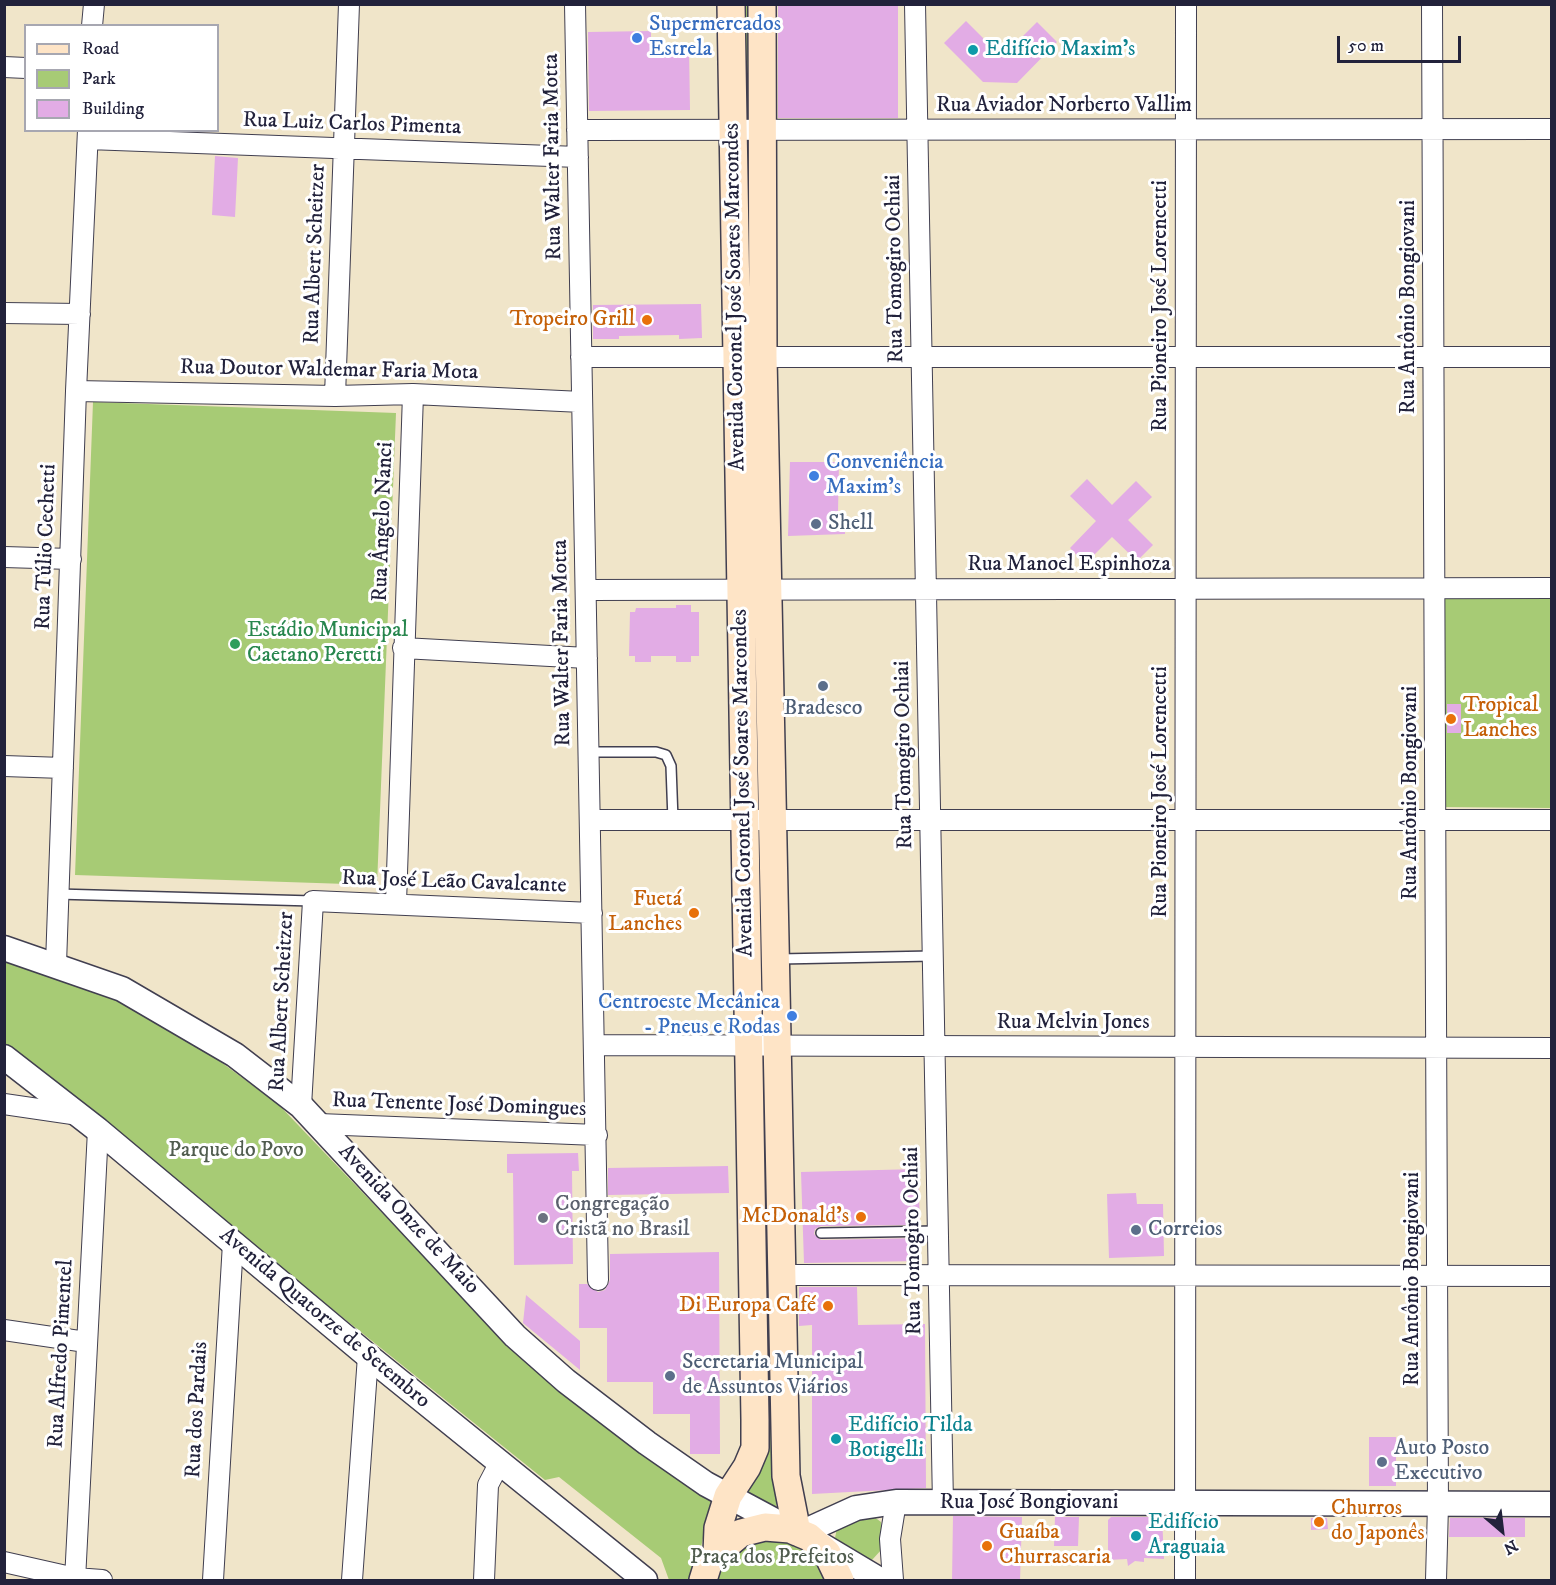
<!DOCTYPE html>
<meta charset="utf-8">
<style>
body{margin:0}
#map{position:relative;width:1556px;height:1585px;overflow:hidden;background:#f0e5c9;font-family:"IM FELL DW Pica",serif}
canvas{display:block}
.frame{position:absolute;inset:0;border:6px solid #22223b;pointer-events:none}
.legend{position:absolute;left:24px;top:24px;width:195px;height:108px;box-sizing:border-box;background:#fff;border:2px solid #a7a7b1;margin:0;padding:8px 10px;list-style:none;font-size:18px;color:#22223b}
.legend li{display:flex;align-items:center;gap:12px;height:30px}
.legend b{width:30px;border:2px solid #a7a7b1}
.north{position:absolute;left:1472px;top:1501px;width:60px;height:60px;-webkit-text-stroke:4px #fff;paint-order:stroke;rotate:152deg;font-size:16px;font-weight:700;line-height:24px;text-align:center;color:#22223b}
.north::after{content:'';display:block;margin:auto;width:21px;height:27px;background:#22223b;clip-path:polygon(50% 0,100% 100%,50% 72%,0 100%)}
.scale{position:absolute;left:1337px;top:36px;width:124px;height:27px;box-sizing:border-box;border:3px solid #22223b;border-top:0;padding-left:8px;font-size:18px;line-height:21px;white-space:nowrap;color:#22223b;-webkit-text-stroke:4px #fff;paint-order:stroke}
</style>
<div id="map">
<canvas width="1556" height="1585"></canvas>
<div class="frame"></div>
<ul class="legend">
<li><b style="height:8px;background:#fee4c6"></b>Road</li>
<li><b style="height:16px;background:#a7cb75"></b>Park</li>
<li><b style="height:16px;background:#e2ace5"></b>Building</li>
</ul>
<div class="north">N</div>
<div class="scale">50 m</div>
</div>
<script>
const ctx = document.querySelector('canvas').getContext('2d');
ctx.lineJoin = 'round';
function fill(path, color) {
  ctx.fillStyle = color;
  ctx.fill(path, 'evenodd');
}
function shape(rows) {
  const path = new Path2D();
  for (const r of rows) {
    path.moveTo(r[0], r[1]);
    for (let i = 2; i < r.length; i += 2) path.lineTo(r[i], r[i + 1]);
  }
  return path;
}
function stroke(path, color, width, dash) {
  ctx.strokeStyle = color;
  ctx.lineWidth = width;
  ctx.lineCap = dash ? 'butt' : 'round';
  ctx.setLineDash(dash || []);
  ctx.stroke(path);
}
function drawText(font, color, halo, rows, align = 'center') {
  ctx.font = font + ' "IM FELL DW Pica",serif';
  ctx.lineWidth = 6;
  ctx.setLineDash([]);
  ctx.textBaseline = 'middle';
  ctx.strokeStyle = halo;
  ctx.fillStyle = color;
  for (const [text, x, y, turn = 0] of rows) {
    ctx.save();
    ctx.translate(x, y);
    ctx.rotate((+turn || 0) * Math.PI / 180);
    ctx.textAlign = isNaN(turn) ? turn : align;
    if (halo) ctx.strokeText(text, 0, 0);
    ctx.fillText(text, 0, 0);
    ctx.restore();
  }
}
fill(shape([
 [740,5,751,5,754,98,742,99],
 [93,402,396,413,377,885,75,875],
 [1442,597,1551,597,1551,808,1440,807],
 [4,958,53,974,117,1000,214,1057,278,1104,516,1353,711,1501,694,1580,669,1580,661,1558,559,1477,545,1480,5,1046],
 [768,1054,777,1497,776,1509,744,1492,758,1055],
 [873,1516,881,1522,882,1549,872,1560,834,1543,837,1528,845,1520],
 [775,1535,811,1548,831,1580,713,1580,738,1545]
]), '#a7cb75');
fill(shape([
 [778,4,898,4,898,118,778,118],
 [966,21,1002,57,1037,22,1057,42,1017,83,983,82,944,43],
 [651,31,651,46,689,46,690,110,589,111,588,32],
 [215,156,238,158,235,217,212,215],
 [701,304,702,338,679,339,679,335,619,336,619,339,593,339,593,305],
 [790,462,839,462,838,512,844,512,845,534,788,536],
 [1087,479,1112,505,1136,481,1152,497,1128,520,1153,545,1137,561,1112,537,1085,564,1070,548,1096,521,1070,496],
 [676,605,691,605,691,612,699,612,699,656,691,656,691,662,676,662,676,656,651,656,651,662,635,662,635,656,629,656,630,612,635,612,636,608,676,608],
 [1447,704,1461,704,1461,733,1447,733],
 [578,1153,579,1171,572,1171,573,1264,514,1265,513,1173,507,1173,507,1154],
 [728,1166,729,1193,608,1195,608,1168],
 [918,1169,920,1225,821,1226,815,1229,814,1234,821,1240,920,1238,921,1261,804,1263,801,1172],
 [1136,1193,1137,1204,1163,1204,1164,1256,1109,1258,1107,1194],
 [719,1252,720,1454,690,1454,690,1414,653,1414,653,1382,607,1382,607,1328,579,1328,579,1284,587,1284,598,1292,605,1290,610,1280,610,1254],
 [799,1287,857,1287,858,1325,925,1324,926,1488,812,1494,812,1325,799,1326],
 [526,1295,580,1341,580,1370,523,1323],
 [1369,1437,1396,1437,1396,1486,1369,1486],
 [953,1516,1022,1517,1020,1581,952,1581],
 [1055,1517,1079,1517,1078,1546,1054,1546],
 [1111,1517,1162,1517,1164,1559,1144,1558,1144,1562,1135,1561,1128,1566,1127,1559,1108,1560,1108,1520],
 [1311,1518,1327,1518,1328,1529,1311,1530],
 [1450,1518,1525,1518,1525,1537,1449,1537]
]), '#e2ace5');
const service = shape([
 [589,752,656,752,666,755,671,766,673,820],
 [57,894,313,901],
 [779,959,933,956],
 [821,1233,937,1231]
]);
const minor = shape([
 [575,4,598,1280],
 [915,4,943,1504],
 [1432,4,1438,1505,1436,1580],
 [92,26,94,4],
 [4,67,26,68],
 [577,130,1552,129],
 [88,139,578,157],
 [4,313,80,314],
 [581,357,1552,357],
 [76,391,335,396,413,394,582,402],
 [335,396,349,4],
 [4,557,71,559],
 [586,590,1552,588],
 [403,648,587,658],
 [4,766,63,768],
 [591,820,1552,820],
 [396,903,413,394],
 [56,964,76,391,88,130],
 [595,1045,1552,1048],
 [4,1104,79,1115],
 [301,1106,313,901,592,913],
 [319,1124,597,1135],
 [781,1275,1552,1276],
 [4,1330,86,1342],
 [4,1562,75,1578,102,1580],
 [75,1580,98,1130],
 [213,1580,233,1243],
 [352,1580,368,1356],
 [484,1580,488,1485,499,1464],
 [893,1580,890,1539,896,1502],
 [1185,1580,1186,4]
]);
const tertiary = shape([
 [4,948,122,989,235,1055,301,1106,515,1336,566,1381,647,1443,706,1484,790,1529],
 [4,1057,98,1130,368,1356,645,1580],
 [801,1533,856,1508,896,1502,1552,1504],
 [818,1543,880,1580]
]);
const secondary = shape([
 [762,4,763,357,786,1476,797,1532],
 [717,1553,718,1528,728,1496,747,1467,755,1448,755,1419,731,4],
 [703,1580,708,1564,717,1553,741,1533,765,1527,790,1529,809,1537,827,1553,840,1580]
]);
stroke(service, '#413f50', 12);
stroke(minor, '#413f50', 22);
stroke(tertiary, '#413f50', 27);
stroke(secondary, '#413f50', 30);
stroke(service, '#fff', 9);
stroke(minor, '#fff', 20);
stroke(tertiary, '#fff', 24);
stroke(secondary, '#fee4c6', 27);
for (const [x, y, r, color] of [
 [637,38,6,"#3f7fe0"],
 [973,50,6,"#0f9aa8"],
 [647,320,6,"#e8710a"],
 [814,476,6,"#3f7fe0"],
 [816,524,6,"#5c6f8a"],
 [235,644,6,"#2e9e5b"],
 [823,686,6,"#5c6f8a"],
 [1451,719,6,"#e8710a"],
 [694,913,6,"#e8710a"],
 [792,1016,6,"#3f7fe0"],
 [861,1217,6,"#e8710a"],
 [543,1218,6,"#6b7280"],
 [1136,1230,6,"#5c6f8a"],
 [828,1306,6,"#e8710a"],
 [670,1376,6,"#5c6f8a"],
 [836,1439,6,"#0f9aa8"],
 [1382,1462,6,"#5c6f8a"],
 [1319,1522,6,"#e8710a"],
 [1136,1536,6,"#0f9aa8"],
 [987,1546,6,"#e8710a"]
]) {
  const dot = new Path2D();
  dot.arc(x, y, r, 0, 2 * Math.PI);
  ctx.fillStyle = color;
  ctx.fill(dot);
  stroke(dot, '#fff', 2);
}
drawText('22px', '#366cbe', '#fff', [
 ["Supermercados",649,25],
 ["Estrela",649,50],
 ["Conveniência",826,463],
 ["Maxim's",826,488],
 ["Centroeste Mecânica",780,1003,"right"],
 ["- Pneus e Rodas",780,1028,"right"]
], 'left');
drawText('22px', '#0d838f', '#fff', [
 ["Edifício Maxim's",985,50],
 ["Edifício Tilda",848,1426],
 ["Botigelli",848,1451],
 ["Edifício",1148,1523],
 ["Araguaia",1148,1548]
], 'left');
drawText('22px', '#22223b', '#fff', [
 ["Rua Aviador Norberto Vallim",1064,106],
 ["Rua Luiz Carlos Pimenta",352,125,2],
 ["Rua Walter Faria Motta",554,157,-91],
 ["Rua Albert Scheitzer",316,254,-88],
 ["Rua Tomogiro Ochiai",896,269,-91],
 ["Avenida Coronel José Soares Marcondes",736,297,-91],
 ["Rua Pioneiro José Lorencetti",1161,306,-90],
 ["Rua Antônio Bongiovani",1409,307,-90],
 ["Rua Doutor Waldemar Faria Mota",329,371,1],
 ["Rua Ângelo Nanci",384,522,-88],
 ["Rua Túlio Cechetti",47,547,-88],
 ["Rua Manoel Espinhoza",1069,565],
 ["Rua Walter Faria Motta",563,643,-91],
 ["Rua Tomogiro Ochiai",905,755,-91],
 ["Avenida Coronel José Soares Marcondes",744,783,-91],
 ["Rua Pioneiro José Lorencetti",1161,792,-90],
 ["Rua Antônio Bongiovani",1411,793,-90],
 ["Rua José Leão Cavalcante",454,883,2],
 ["Rua Albert Scheitzer",283,1002,-87],
 ["Rua Melvin Jones",1073,1023],
 ["Rua Tenente José Domingues",459,1106,2],
 ["Avenida Onze de Maio",408,1220,47],
 ["Rua Tomogiro Ochiai",914,1241,-91],
 ["Rua Antônio Bongiovani",1413,1279,-90],
 ["Avenida Quatorze de Setembro",324,1319,40],
 ["Rua Alfredo Pimentel",62,1354,-87],
 ["Rua dos Pardais",198,1410,-87],
 ["Rua José Bongiovani",1029,1503]
]);
drawText('22px', '#c56008', '#fff', [
 ["Tropeiro Grill",635,320],
 ["Tropical",1463,706,"left"],
 ["Lanches",1463,731,"left"],
 ["Fuetá",682,900],
 ["Lanches",682,925],
 ["McDonald's",849,1217],
 ["Di Europa Café",816,1306],
 ["Churros",1331,1509,"left"],
 ["do Japonês",1331,1534,"left"],
 ["Guaíba",999,1533,"left"],
 ["Churrascaria",999,1558,"left"]
], 'right');
drawText('22px', '#4e5e75', '#fff', [
 ["Shell",828,524],
 ["Bradesco",823,709,"center"],
 ["Correios",1148,1230],
 ["Secretaria Municipal",682,1363],
 ["de Assuntos Viários",682,1388],
 ["Auto Posto",1394,1449],
 ["Executivo",1394,1474]
], 'left');
drawText('22px', '#27864d', '#fff', [
 ["Estádio Municipal",247,631],
 ["Caetano Peretti",247,656]
], 'left');
drawText('22px', '#515d4f', '#fff', [
 ["Parque do Povo",236,1151],
 ["Praça dos Prefeitos",772,1558]
]);
drawText('22px', '#5b616d', '#fff', [
 ["Congregação",555,1205],
 ["Cristã no Brasil",555,1230]
], 'left');
</script>
